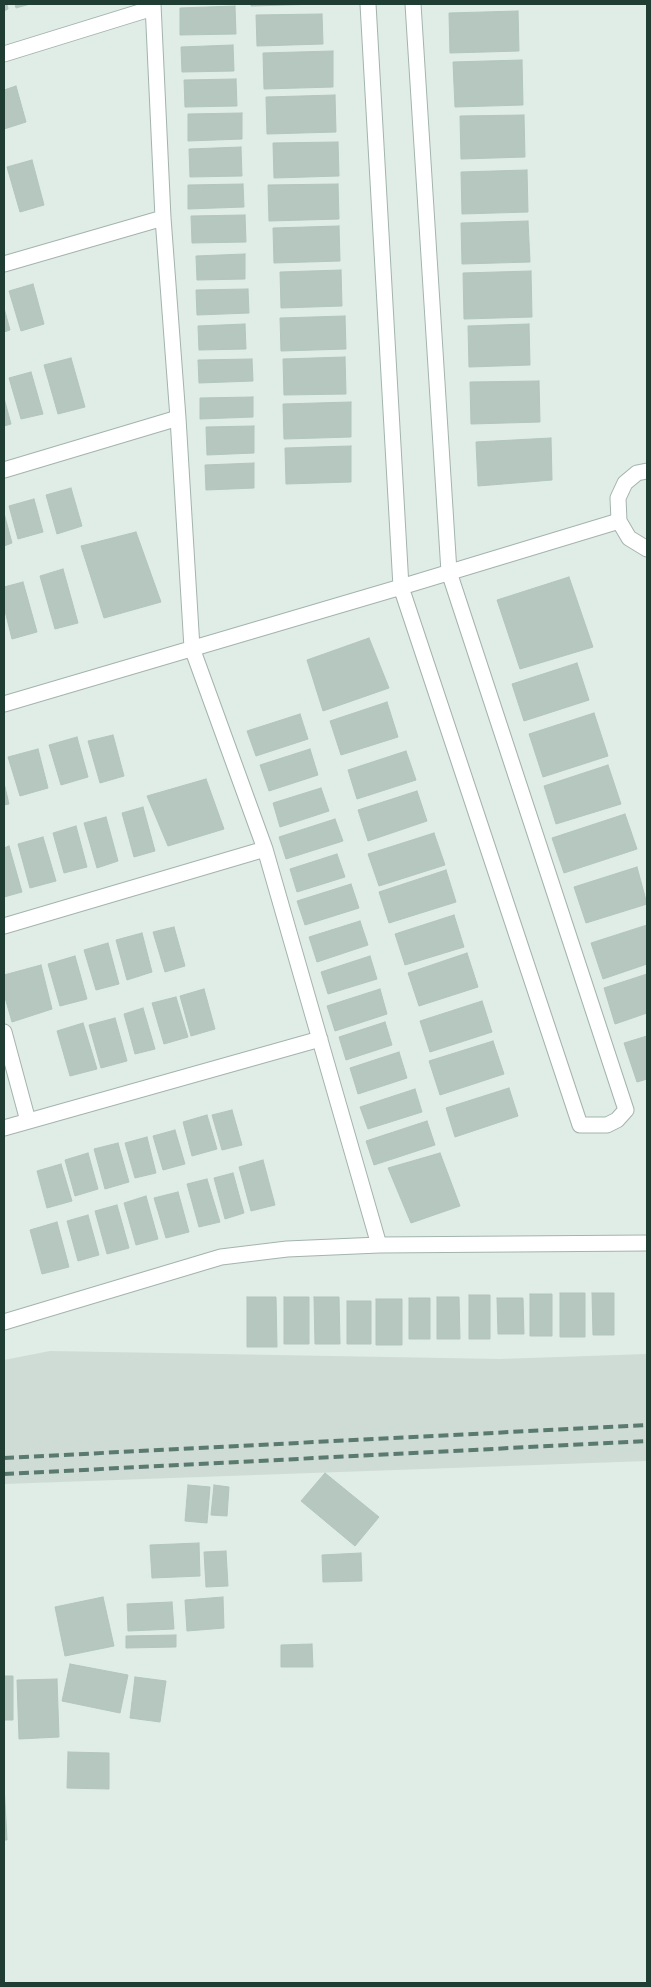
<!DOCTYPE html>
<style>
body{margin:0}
#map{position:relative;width:651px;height:1987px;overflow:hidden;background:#e0ece6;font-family:"Varela Round",sans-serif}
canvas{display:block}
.frame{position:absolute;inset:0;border:5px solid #203d34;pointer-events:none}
</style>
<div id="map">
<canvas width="651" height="1987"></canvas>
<div class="frame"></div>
</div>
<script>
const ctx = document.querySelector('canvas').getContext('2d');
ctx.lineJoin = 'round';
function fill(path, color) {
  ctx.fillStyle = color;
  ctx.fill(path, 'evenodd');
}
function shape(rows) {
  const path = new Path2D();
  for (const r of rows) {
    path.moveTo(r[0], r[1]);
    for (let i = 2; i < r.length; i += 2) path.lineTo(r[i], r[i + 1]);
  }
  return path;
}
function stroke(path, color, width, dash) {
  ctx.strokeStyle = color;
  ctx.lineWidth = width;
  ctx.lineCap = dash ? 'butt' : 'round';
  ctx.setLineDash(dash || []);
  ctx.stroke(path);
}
fill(shape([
 [50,1351,500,1359,647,1354,647,1461,4,1484,4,1360]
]), '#cedcd5');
const building = shape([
 [4,4,7,4,8,9,4,11,4,4],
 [15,4,30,4,16,8,15,4],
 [251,4,321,4,251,6,251,4],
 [235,6,236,34,180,35,180,8,235,6],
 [518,11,519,51,450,53,449,13,518,11],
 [322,14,323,44,257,46,256,15,322,14],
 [233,45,234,71,182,72,181,47,233,45],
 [333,51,333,87,264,89,263,53,333,51],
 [522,60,523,105,455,107,453,62,522,60],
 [236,79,237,106,185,107,184,80,236,79],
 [16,86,26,122,4,129,4,90,16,86],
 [335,95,336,132,267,134,266,97,335,95],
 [242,113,242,139,188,141,188,114,242,113],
 [524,115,525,157,461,159,460,116,524,115],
 [338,142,339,176,274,178,273,143,338,142],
 [241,147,242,176,190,177,189,149,241,147],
 [32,160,44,205,20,212,7,167,32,160],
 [527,170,528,212,462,214,461,172,527,170],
 [243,184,244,207,188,209,188,185,243,184],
 [338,184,339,219,269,221,268,185,338,184],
 [245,215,246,242,192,243,191,216,245,215],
 [528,221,530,262,462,264,461,223,528,221],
 [339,226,340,261,274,263,273,228,339,226],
 [245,254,245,279,197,280,196,256,245,254],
 [341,270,342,306,281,308,280,272,341,270],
 [531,271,532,317,464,319,463,273,531,271],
 [33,284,44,324,21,331,9,291,33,284],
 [248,289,249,313,197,315,196,290,248,289],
 [4,308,10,330,4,332,4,308],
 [345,316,346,349,281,351,280,318,345,316],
 [245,324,246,349,199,350,198,326,245,324],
 [529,324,530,365,469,367,468,326,529,324],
 [345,357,346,394,284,395,283,359,345,357],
 [71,358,85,407,58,414,44,365,71,358],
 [252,359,253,381,199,383,198,360,252,359],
 [31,372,43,414,21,419,9,378,31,372],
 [539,381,540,422,471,424,470,382,539,381],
 [253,397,253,417,200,419,200,398,253,397],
 [4,398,11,424,4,426,4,398],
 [351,402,351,437,284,439,283,404,351,402],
 [254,426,254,453,207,455,206,427,254,426],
 [551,438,552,480,478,486,476,442,551,438],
 [351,446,351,482,286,484,285,448,351,446],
 [254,463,254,488,206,490,205,465,254,463],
 [71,488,82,526,57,534,46,495,71,488],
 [34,499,43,532,18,539,9,506,34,499],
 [4,513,12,543,4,546,4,513],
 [136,532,161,602,104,618,81,546,136,532],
 [63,569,78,623,55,629,40,576,63,569],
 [569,577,593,647,520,669,497,600,569,577],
 [23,582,37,632,12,639,4,607,4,587,23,582],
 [369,638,389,688,323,711,307,660,369,638],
 [577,663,589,700,524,721,512,684,577,663],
 [387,702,398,737,341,755,330,721,387,702],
 [594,713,608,756,543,777,529,734,594,713],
 [300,714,308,739,256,756,247,731,300,714],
 [113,735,124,776,100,783,88,741,113,735],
 [77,737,88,777,61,785,49,745,77,737],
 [38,749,48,788,20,796,8,757,38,749],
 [310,749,318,775,269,791,260,765,310,749],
 [406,751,416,780,357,799,348,770,406,751],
 [608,765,621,804,556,824,544,786,608,765],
 [206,779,224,829,168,846,147,796,206,779],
 [4,783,9,804,4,805,4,783],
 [321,788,329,811,280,827,273,803,321,788],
 [417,791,427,821,368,841,358,810,417,791],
 [143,807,155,851,134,857,122,813,143,807],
 [625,814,637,849,564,873,552,838,625,814],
 [106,817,118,861,97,868,84,823,106,817],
 [335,819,343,841,286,859,279,837,335,819],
 [76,826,87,867,64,873,53,833,76,826],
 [434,833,445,865,379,886,368,854,434,833],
 [43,837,56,881,30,888,18,844,43,837],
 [9,846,22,892,4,897,4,848,9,846],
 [337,854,345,877,297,892,290,869,337,854],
 [637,867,647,904,586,923,574,887,637,867],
 [446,870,456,902,389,923,379,892,446,870],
 [351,884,359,908,305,925,297,901,351,884],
 [454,915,464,947,405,965,395,934,454,915],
 [360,921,368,945,317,962,309,937,360,921],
 [647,925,647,964,603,979,591,943,647,925],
 [174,927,185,966,165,972,153,932,174,927],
 [142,933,152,972,127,980,116,940,142,933],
 [108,943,119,984,96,990,84,950,108,943],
 [467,953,478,987,419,1006,408,973,467,953],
 [75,956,87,999,60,1006,48,964,75,956],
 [370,956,377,979,328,994,321,972,370,956],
 [41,965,52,1009,12,1022,4,994,4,975,41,965],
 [647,974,647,1013,615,1024,604,988,647,974],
 [204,989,215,1029,191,1036,180,996,204,989],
 [380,989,387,1014,335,1031,327,1006,380,989],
 [176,997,188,1037,164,1044,152,1003,176,997],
 [482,1001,492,1032,430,1052,420,1021,482,1001],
 [143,1008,155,1049,135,1054,124,1014,143,1008],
 [115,1018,127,1061,101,1068,89,1025,115,1018],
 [385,1022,392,1045,346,1060,339,1037,385,1022],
 [83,1023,97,1069,70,1076,57,1031,83,1023],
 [647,1036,647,1079,637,1082,624,1043,647,1036],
 [493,1041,504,1074,440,1095,429,1061,493,1041],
 [399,1052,407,1078,358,1094,350,1068,399,1052],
 [509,1088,518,1116,455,1137,446,1108,509,1088],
 [415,1089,422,1112,368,1129,360,1107,415,1089],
 [232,1110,242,1145,222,1150,212,1115,232,1110],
 [207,1115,217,1149,192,1156,183,1122,207,1115],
 [427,1121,435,1145,374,1165,366,1141,427,1121],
 [175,1130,185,1164,163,1170,153,1136,175,1130],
 [147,1137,156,1173,135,1178,125,1143,147,1137],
 [118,1143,129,1182,105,1189,94,1149,118,1143],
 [88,1153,98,1189,75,1196,65,1160,88,1153],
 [440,1153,460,1206,411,1223,388,1168,440,1153],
 [263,1160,275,1205,251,1211,239,1167,263,1160],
 [61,1164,72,1201,47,1208,37,1171,61,1164],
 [233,1173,244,1213,225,1219,214,1178,233,1173],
 [207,1179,220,1222,199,1227,187,1184,207,1179],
 [178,1192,189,1232,166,1238,154,1198,178,1192],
 [146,1196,158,1239,136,1245,124,1203,146,1196],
 [117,1205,129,1248,107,1254,95,1211,117,1205],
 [88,1215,99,1255,78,1261,67,1221,88,1215],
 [57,1222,69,1267,42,1274,30,1230,57,1222],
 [560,1293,585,1293,585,1337,560,1337,560,1293],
 [592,1293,614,1293,614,1335,593,1335,592,1293],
 [530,1294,552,1294,552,1336,530,1336,530,1294],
 [469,1295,490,1295,490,1339,469,1339,469,1295],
 [247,1297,276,1297,277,1347,247,1347,247,1297],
 [284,1297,309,1297,309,1344,284,1344,284,1297],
 [314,1297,339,1297,340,1344,315,1344,314,1297],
 [437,1297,459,1297,460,1339,437,1339,437,1297],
 [409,1298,430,1298,430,1339,409,1339,409,1298],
 [497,1298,523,1298,524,1334,498,1334,497,1298],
 [376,1299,402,1299,402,1345,376,1345,376,1299],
 [347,1301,371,1301,371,1344,347,1344,347,1301],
 [325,1473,379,1517,355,1546,301,1501,325,1473],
 [188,1485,210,1487,207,1523,185,1521,188,1485],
 [214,1485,229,1487,227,1516,211,1515,214,1485],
 [199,1543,200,1576,152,1578,150,1545,199,1543],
 [226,1551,228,1586,206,1587,204,1552,226,1551],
 [361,1553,362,1581,323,1582,322,1555,361,1553],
 [103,1597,114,1646,65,1656,55,1607,103,1597],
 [223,1597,224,1628,187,1631,185,1600,223,1597],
 [172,1602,174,1629,128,1631,127,1604,172,1602],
 [176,1635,176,1647,126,1648,126,1636,176,1635],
 [312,1644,313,1667,281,1667,281,1645,312,1644],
 [70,1664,128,1675,120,1713,62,1701,70,1664],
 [4,1676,13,1676,13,1720,4,1720,4,1676],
 [135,1677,166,1681,160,1722,130,1718,135,1677],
 [57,1679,59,1737,19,1739,17,1680,57,1679],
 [68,1752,109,1753,109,1789,67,1788,68,1752],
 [4,1784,7,1840,4,1840,4,1784]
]);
fill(building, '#b5c7bf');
stroke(building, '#b2c6bd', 1);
const street = shape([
 [153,4,163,218,178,418,192,648,265,849,379,1245],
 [368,4,401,587,580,1125,607,1125,617,1120,626,1110,449,572,413,4],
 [4,54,153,8],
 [4,264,163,218],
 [4,470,178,418],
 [647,471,637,473,625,483,618,498,619,521,629,538,647,549],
 [4,704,401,587,619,521],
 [4,926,265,849],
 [4,1032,28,1121],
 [4,1128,320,1039],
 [4,1322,221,1257,287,1249,379,1245,647,1243]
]);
stroke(street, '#a3b4ad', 17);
stroke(street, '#fff', 15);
stroke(shape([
 [4,1458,647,1425],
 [4,1474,647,1441]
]), '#5a796f', 4, [10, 5]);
</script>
